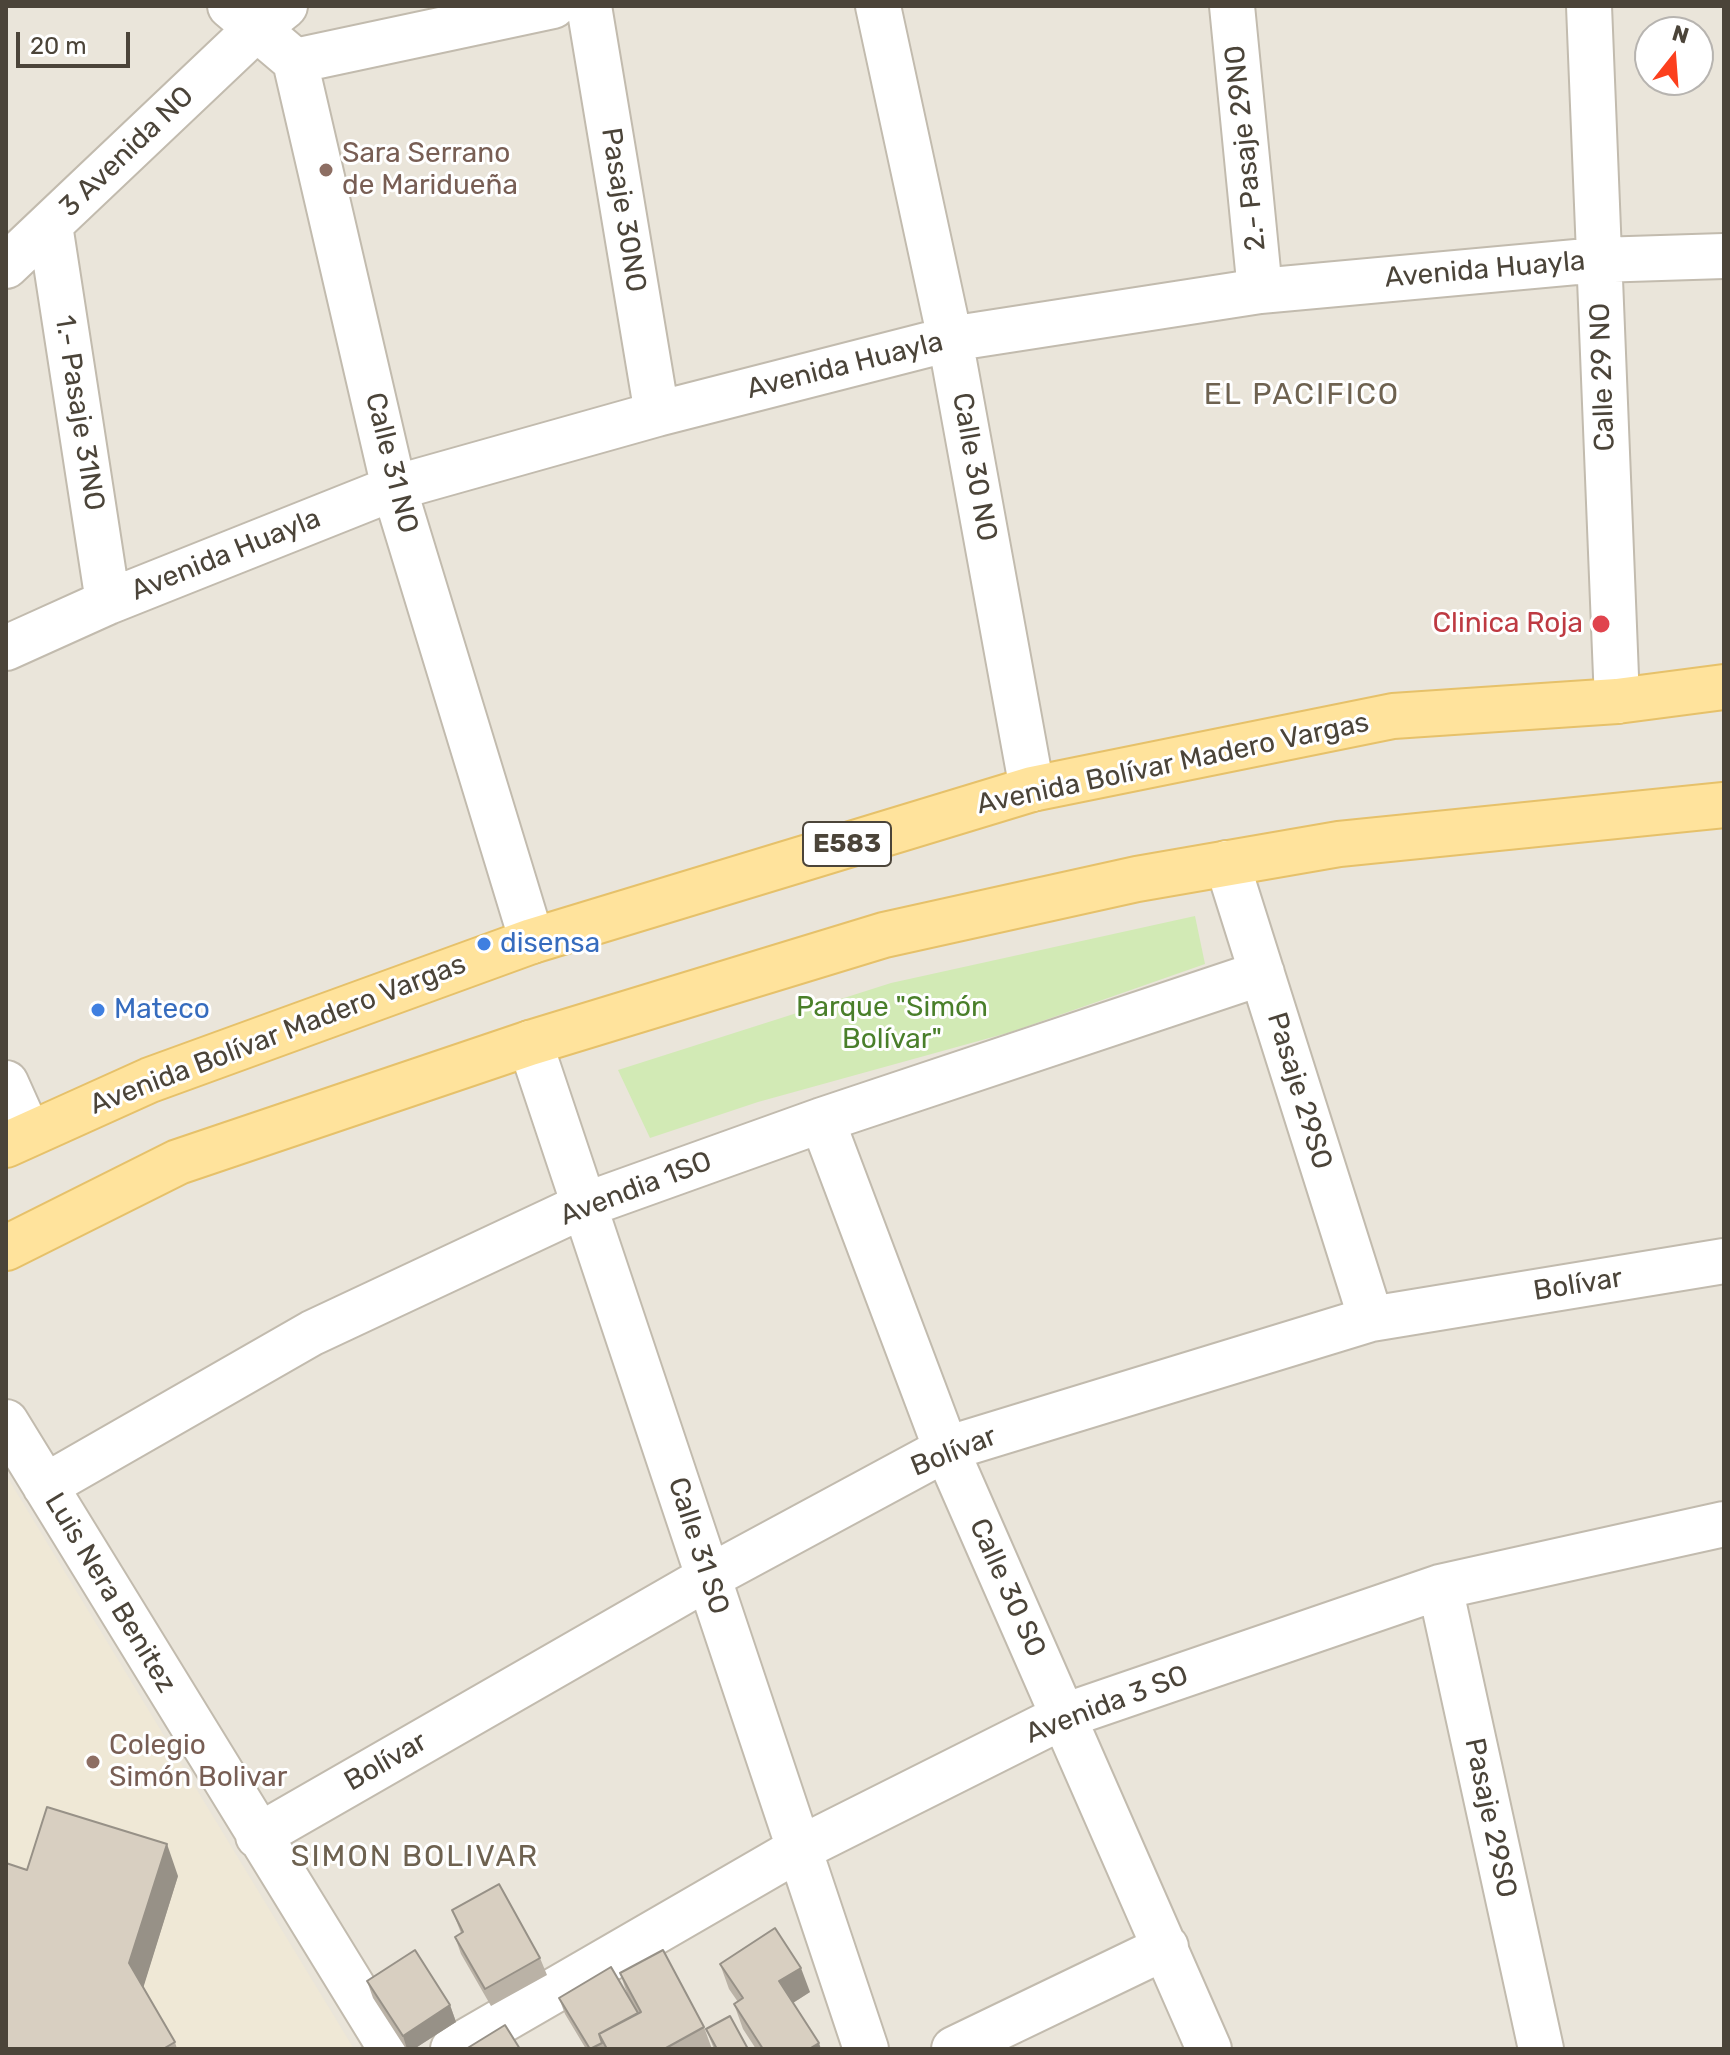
<!DOCTYPE html>
<meta charset="utf-8">
<style>
body{margin:0}
#map{position:relative;width:1730px;height:2055px;overflow:hidden;background:#f6f3ec;font-family:Rubik,sans-serif}
canvas{display:block}
.frame{position:absolute;inset:0;border:8px solid #4b4439;pointer-events:none}
.north{position:absolute;left:1634px;top:16px;width:80px;height:80px;box-sizing:border-box;background:#fff;border:2px solid #b7b4b0;border-radius:50%;rotate:17deg;font-size:22px;font-weight:700;line-height:32px;text-align:center;color:#4b4439}
.north::after{content:'';display:block;margin:auto;width:28px;height:36px;background:#fc3f1d;clip-path:polygon(50% 0,100% 100%,50% 72%,0 100%)}
.scale{position:absolute;left:16px;top:32px;width:114px;height:36px;box-sizing:border-box;border:4px solid #4b4439;border-top:0;padding-left:10px;font-size:24px;line-height:28px;white-space:nowrap;color:#4b4439;-webkit-text-stroke:6px #fff;paint-order:stroke}
</style>
<div id="map">
<canvas width="1730" height="2055"></canvas>
<div class="frame"></div>
<div class="north">N</div>
<div class="scale">20 m</div>
</div>
<script>
const ctx = document.querySelector('canvas').getContext('2d');
ctx.lineJoin = 'round';
function fill(path, color) {
  ctx.fillStyle = color;
  ctx.fill(path, 'evenodd');
}
function shape(rows) {
  const path = new Path2D();
  for (const r of rows) {
    path.moveTo(r[0], r[1]);
    for (let i = 2; i < r.length; i += 2) path.lineTo(r[i], r[i + 1]);
  }
  return path;
}
function stroke(path, color, width, dash) {
  ctx.strokeStyle = color;
  ctx.lineWidth = width;
  ctx.lineCap = dash ? 'butt' : 'round';
  ctx.setLineDash(dash || []);
  ctx.stroke(path);
}
function drawText(font, color, halo, rows, align = 'center') {
  ctx.font = font + ' Rubik,sans-serif';
  ctx.lineWidth = 6;
  ctx.setLineDash([]);
  ctx.textBaseline = 'middle';
  ctx.strokeStyle = halo;
  ctx.fillStyle = color;
  for (const [text, x, y, turn = 0] of rows) {
    ctx.save();
    ctx.translate(x, y);
    ctx.rotate((+turn || 0) * Math.PI / 180);
    ctx.textAlign = isNaN(turn) ? turn : align;
    if (halo) ctx.strokeText(text, 0, 0);
    ctx.fillText(text, 0, 0);
    ctx.restore();
  }
}
fill(shape([
 [6,6,1724,6,1724,2049,6,2049],
 [1650,32,1698,32,1698,80,1650,80]
]), '#eae5da');
fill(shape([
 [6,1475,354,2049,6,2049]
]), '#efe8d6');
fill(shape([
 [1195,916,1205,964,1011,1032,758,1102,650,1138,618,1070,891,983]
]), '#d2eab5');
const minor = shape([
 [230,6,295,61,394,488,532,941],
 [589,6,657,414],
 [878,6,950,339,1032,789],
 [1232,6,1260,291],
 [1589,6,1617,701],
 [295,61,553,6],
 [50,225,108,602],
 [6,266,255,30,285,6],
 [6,648,108,602,394,488,657,414,950,339,1260,291,1598,260,1724,256],
 [1227,863,1371,1319],
 [530,1043,866,2049],
 [6,1083,28,1132],
 [822,1120,946,1449,1209,2049],
 [6,1422,391,2049],
 [45,1486,312,1333,585,1205,822,1120,1262,973],
 [1440,1587,1541,2049],
 [258,1836,709,1577,946,1449,1371,1319,1724,1261],
 [453,2049,797,1850,1064,1716,1440,1587,1724,1524],
 [954,2049,1166,1947]
]);
const major = shape([
 [6,1145,150,1080,532,941,1032,789,1393,716,1617,701,1724,687],
 [6,1248,178,1162,530,1043,884,935,1137,879,1339,844,1724,805]
]);
stroke(minor, '#c2bbae', 48);
stroke(major, '#e6c16a', 48);
stroke(minor, '#fff', 44);
stroke(major, '#ffe39c', 44);
fill(shape([
 [27,1870,178,1876,143,1987,175,2042,177,2049,6,2049],
 [452,1910,540,1958,547,1975,491,2006,461,1954,455,1937,461,1933],
 [720,1964,810,1992,793,2003,821,2049,756,2049,743,2029,734,2004,738,2002,729,1989],
 [620,1973,704,2027,712,2049,586,2049,565,2014,559,1998,628,1996],
 [367,1981,450,2005,456,2022,414,2049,406,2049,373,1998],
 [706,2029,748,2049,714,2049]
]), '#bab2a6');
fill(shape([
 [167,1844,178,1876,141,1995,129,1963],
 [801,1968,810,1992,788,2006,779,1981],
 [450,2005,456,2022,414,2049,407,2049,403,2036],
 [819,2043,821,2049,809,2049]
]), '#979187');
const building = shape([
 [47,1807,167,1844,129,1963,175,2042,163,2049,6,2049,6,1863,27,1870,47,1807],
 [499,1884,540,1958,485,1989,455,1937,463,1932,452,1910,499,1884],
 [775,1928,801,1968,779,1981,819,2043,809,2049,763,2049,734,2004,743,1998,720,1964,775,1928],
 [415,1950,450,2005,403,2036,367,1981,415,1950],
 [663,1950,704,2027,666,2048,667,2049,607,2049,599,2034,641,2012,620,1973,663,1950],
 [611,1967,638,2013,599,2034,602,2043,590,2049,559,1998,611,1967],
 [730,2016,748,2049,717,2049,706,2029,730,2016],
 [505,2025,520,2049,466,2049,505,2025]
]);
fill(building, '#d8cfc1');
stroke(building, '#979187', 2);
for (const [x, y, r, color] of [
 [326,170,8,"#8d6e63"],
 [1601,624,10,"#e0444e"],
 [484,944,8,"#3f7fe0"],
 [98,1010,8,"#3f7fe0"],
 [93,1762,8,"#8d6e63"]
]) {
  const dot = new Path2D();
  dot.arc(x, y, r, 0, 2 * Math.PI);
  ctx.fillStyle = color;
  ctx.fill(dot);
  stroke(dot, '#fff', 3);
}
for (const [x, y, w] of [
 [847,844,88]
]) {
  const box = new Path2D();
  box.roundRect(x - w / 2, y - 22, w, 44, 6);
  ctx.fillStyle = '#fff';
  ctx.fill(box);
  stroke(box, '#4b4439', 2);
}
drawText('bold 26px', '#4b4439', null, [
 ["E583",847,844]
]);
drawText('28px', '#4b4439', '#fff', [
 ["2.- Pasaje 29NO",1246,148,-96],
 ["3 Avenida NO",127,152,-44],
 ["Pasaje 30NO",623,210,81],
 ["Avenida Huayla",1485,270,-5],
 ["Avenida Huayla",845,366,-14],
 ["Calle 29 NO",1603,377,-92],
 ["1.- Pasaje 31NO",79,413,81],
 ["Calle 31 NO",391,463,76],
 ["Calle 30 NO",974,467,80],
 ["Avenida Huayla",226,555,-22],
 ["Avenida Bolívar Madero Vargas",1173,764,-12],
 ["Avenida Bolívar Madero Vargas",278,1035,-21],
 ["Pasaje 29SO",1299,1091,73],
 ["Avendia 1SO",636,1189,-21],
 ["Bolívar",1578,1285,-9],
 ["Bolívar",954,1452,-22],
 ["Calle 31 SO",698,1546,72],
 ["Calle 30 SO",1007,1588,66],
 ["Luis Nera Benitez",110,1593,59],
 ["Avenida 3 SO",1107,1705,-21],
 ["Bolívar",386,1762,-30],
 ["Pasaje 29SO",1490,1818,78]
]);
drawText('28px', '#785e54', '#fff', [
 ["Sara Serrano",342,154],
 ["de Maridueña",342,186],
 ["Colegio",109,1746],
 ["Simón Bolivar",109,1778]
], 'left');
drawText('28px', '#be3a42', '#fff', [
 ["Clinica Roja",1583,624]
], 'right');
drawText('28px', '#366cbe', '#fff', [
 ["disensa",500,944],
 ["Mateco",114,1010]
], 'left');
drawText('28px', '#4a7f2a', '#fff', [
 ["Parque \"Simón",892,1008],
 ["Bolívar\"",892,1040]
]);
ctx.letterSpacing = '2px';
drawText('30px', '#6e6250', '#fff', [
 ["EL PACIFICO",1302,395],
 ["SIMON BOLIVAR",415,1857]
]);
ctx.letterSpacing = '0px';
</script>
